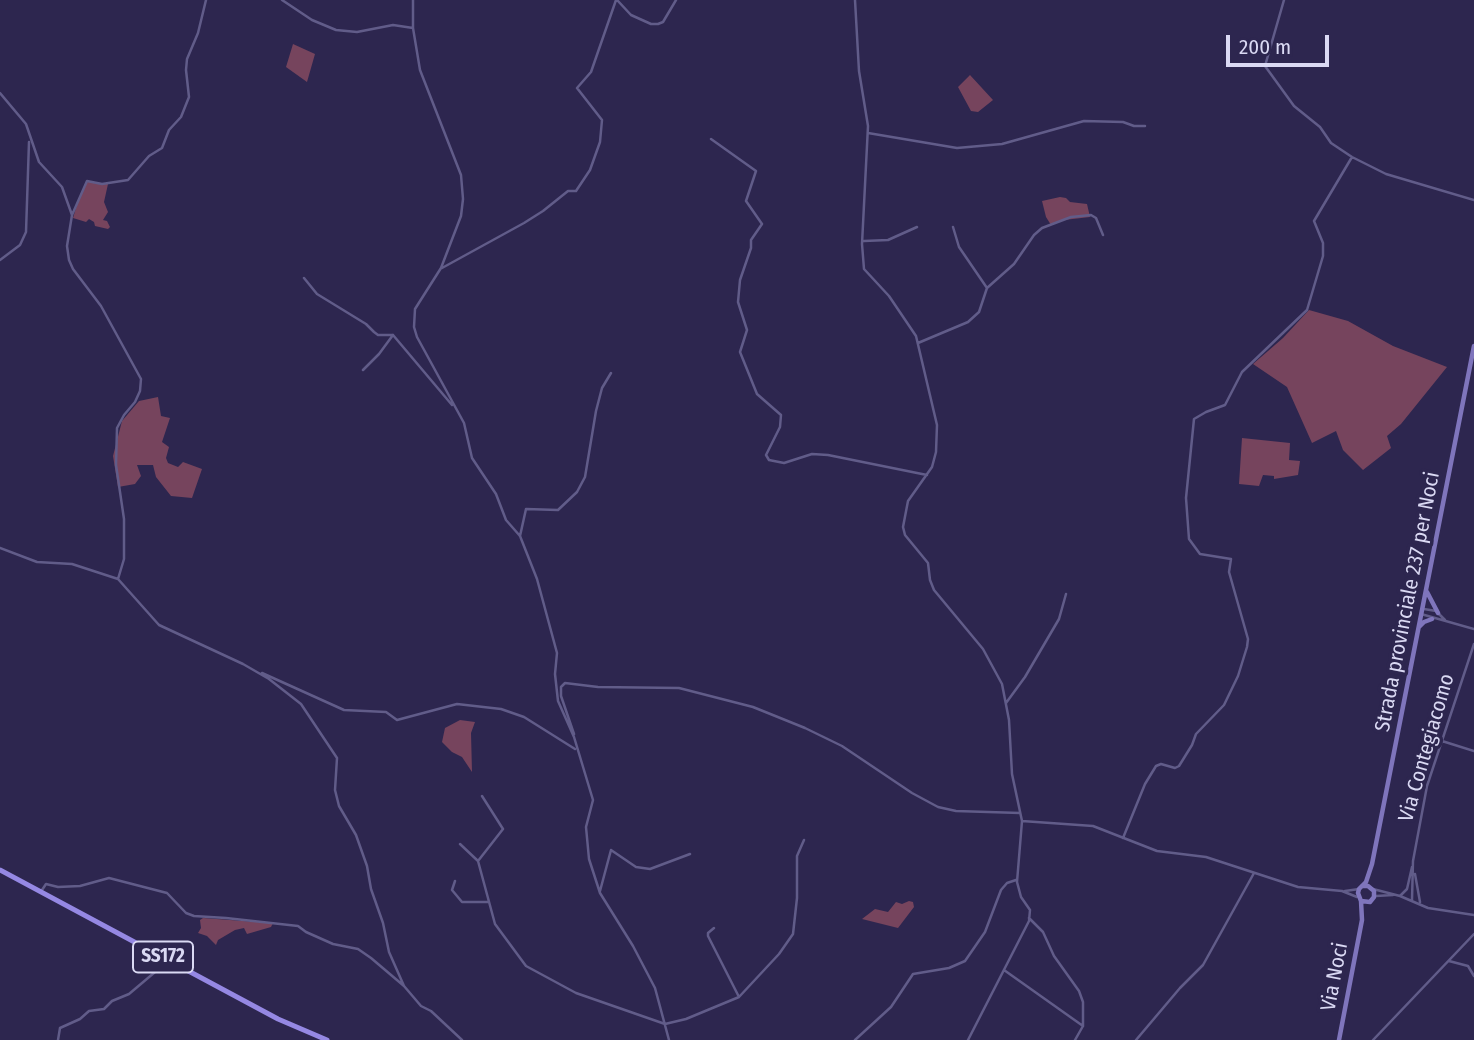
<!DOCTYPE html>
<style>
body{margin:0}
#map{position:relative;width:1474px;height:1040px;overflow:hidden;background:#2d264f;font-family:"Fira Sans Condensed",sans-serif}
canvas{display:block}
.scale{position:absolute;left:1226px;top:35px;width:103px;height:32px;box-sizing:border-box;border:4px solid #dad9f3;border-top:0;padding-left:9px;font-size:21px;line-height:24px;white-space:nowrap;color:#dad9f3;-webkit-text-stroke:5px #2d264f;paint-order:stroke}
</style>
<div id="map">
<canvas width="1474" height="1040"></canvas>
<div class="scale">200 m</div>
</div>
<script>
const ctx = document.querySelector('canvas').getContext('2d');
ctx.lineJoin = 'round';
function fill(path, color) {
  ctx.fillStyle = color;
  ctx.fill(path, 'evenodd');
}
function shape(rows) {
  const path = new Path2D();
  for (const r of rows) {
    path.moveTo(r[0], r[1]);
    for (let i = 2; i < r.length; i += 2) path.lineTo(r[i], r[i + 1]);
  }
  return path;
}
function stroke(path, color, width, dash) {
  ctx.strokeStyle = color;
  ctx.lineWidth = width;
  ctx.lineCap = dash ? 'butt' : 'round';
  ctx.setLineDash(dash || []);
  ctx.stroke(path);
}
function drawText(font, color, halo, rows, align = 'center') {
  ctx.font = font + ' "Fira Sans Condensed",sans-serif';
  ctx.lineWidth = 7;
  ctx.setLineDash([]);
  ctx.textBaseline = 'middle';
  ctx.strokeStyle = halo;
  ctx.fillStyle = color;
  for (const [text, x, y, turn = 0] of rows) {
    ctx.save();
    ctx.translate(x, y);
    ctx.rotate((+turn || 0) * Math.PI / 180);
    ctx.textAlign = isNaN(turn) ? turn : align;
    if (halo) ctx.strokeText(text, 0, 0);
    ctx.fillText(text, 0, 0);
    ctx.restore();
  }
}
fill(shape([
 [293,44,315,54,307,82,286,67],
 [970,75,993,100,978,112,971,111,958,87],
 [88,181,108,184,104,202,108,212,103,220,107,221,110,227,108,229,95,226,94,222,89,219,86,222,73,218,79,198],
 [1060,197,1066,198,1070,202,1087,204,1090,217,1064,220,1051,225,1046,217,1042,201],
 [1309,310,1348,321,1393,346,1447,367,1401,424,1387,436,1391,448,1363,470,1343,450,1336,431,1312,443,1287,387,1253,364,1283,338],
 [158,397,161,416,170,418,162,442,169,447,166,458,168,463,178,467,183,462,202,469,192,498,171,496,156,477,153,465,137,465,141,476,135,484,118,487,113,456,122,421,139,401],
 [1242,438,1290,443,1289,460,1300,461,1298,475,1274,479,1274,476,1263,475,1259,486,1239,484],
 [460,720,475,722,471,733,472,772,462,757,452,752,442,742,445,728],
 [909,901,913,902,914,907,898,928,862,919,875,909,888,912,896,902,902,904],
 [203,918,257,922,273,923,271,927,247,934,244,928,235,930,218,940,216,945,207,936,198,933,201,928,200,920]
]), '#76445d');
stroke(shape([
 [282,0,312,20,336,30,357,32,393,25,413,28],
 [413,0,413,28,420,70,461,175,463,199,461,216,441,268,415,309,414,327,417,337,464,423,472,458,496,494,506,520,520,536,537,579,557,653,555,674,558,701,574,737,593,800,586,827,589,859,600,893,633,946,655,988,669,1040],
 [617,0,631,15,651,24,658,24,663,22,676,0],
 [855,0,859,71,868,126,862,244,864,269,889,296,916,336,937,425,936,452,932,467,908,501,903,527,905,535,928,563,930,580,934,590,983,649,1002,684,1009,720,1012,774,1022,821,1017,882,1021,897,1030,910,1029,921,968,1040],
 [1284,0,1265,66,1294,106,1320,127,1331,143,1352,157,1386,174,1474,200],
 [0,93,26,124,39,162,62,187,72,215],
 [868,133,957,148,1002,144,1084,121,1123,122,1134,126,1145,126],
 [711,139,756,171,746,201,762,224,751,240,751,248,740,280,738,302,747,330,740,352,757,394,781,415,780,427,766,455,769,460,784,463,812,454,828,455,927,475],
 [953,227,959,247,987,288],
 [864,241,888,240,917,227],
 [0,260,20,245,26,232,29,142],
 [442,268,524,223,543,211,568,191,576,191,590,170,600,142,602,120,577,88,591,72,616,0],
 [304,278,317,294,366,324,374,332,378,335,393,335],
 [393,335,452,405],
 [918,343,968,322,979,312,987,288,1014,264,1034,235,1042,228,1071,217,1091,215,1096,218,1103,235],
 [363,370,379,354,393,335],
 [520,536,526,509,558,510,577,492,585,477,596,411,602,388,611,373],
 [0,548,37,562,72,564,118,579],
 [118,579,124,559,124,519,116,465,117,428,124,415,135,402,140,391,141,379,101,306,73,269,69,260,67,246,72,215,87,181,102,184,128,180,149,156,162,148,169,130,181,117,189,97,186,70,187,59,198,33,206,0],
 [118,579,159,625,243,664,269,679,301,704,337,758,335,790,339,806,356,835,367,866,371,889,383,923,389,952,404,986],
 [1424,609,1436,611,1445,620],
 [1421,614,1474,629],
 [262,673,344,710,386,712,397,720,457,704,501,709,524,717,575,749],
 [1006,703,1025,677,1059,619,1066,594],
 [574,734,561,696,561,687,565,683,598,687,679,688,753,707,805,728,842,746,912,793,938,807,956,811,1020,813],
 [1442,741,1474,751],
 [482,796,503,829,478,861,495,924,526,966,576,993,665,1024,686,1019,739,997,779,954,793,934,797,898,797,856,804,840],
 [1022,821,1093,826,1157,851,1206,857,1298,887,1342,891,1357,897],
 [1123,838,1145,784,1156,766,1161,764,1175,768,1179,766,1192,745,1196,734,1224,705,1238,676,1247,647,1248,639,1229,572,1231,559,1200,554,1189,539,1186,498,1194,419,1206,412,1225,405,1242,372,1307,310,1323,256,1323,243,1314,221,1352,157],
 [460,844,478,861],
 [1415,874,1420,902],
 [455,881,452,890,462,902,489,902],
 [1373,889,1400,896,1428,908,1474,915],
 [42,890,46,884,58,887,80,886,109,878,167,893,186,913,194,916,226,918,298,926,306,932,333,944,358,949,371,958,404,986,421,1006,431,1011,462,1040],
 [600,891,611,850,636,867,650,869,690,854],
 [1345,891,1359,889],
 [1376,896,1393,895],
 [1400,896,1407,889,1412,867],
 [1412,900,1413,861,1427,786,1474,644],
 [1029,918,1043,932,1054,956,1079,991,1083,1002,1083,1026,1075,1040],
 [714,928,708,933,708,936,739,997],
 [1449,961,1468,966,1474,976],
 [1004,970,1083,1026],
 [58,1040,60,1028,80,1019,89,1011,104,1009,112,1001,129,994,161,967,162,961,148,953,149,950],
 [855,1040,891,1007,913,974,949,968,965,961,985,932,1001,890,1007,883,1016,880],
 [1136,1040,1180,988,1203,965,1254,873],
 [1373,1040,1474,934]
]), '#615c89', 2.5);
stroke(shape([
 [1427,592,1438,613],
 [1419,627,1424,622,1432,619],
 [1362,886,1368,886,1374,891,1374,897,1370,902,1361,901,1358,893,1359,889,1366,882,1372,864,1474,346],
 [1339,1040,1362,920,1361,901]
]), '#7f75bc', 4.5);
stroke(shape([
 [0,870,278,1019,327,1040]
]), '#9588e3', 5);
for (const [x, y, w] of [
 [163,957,60]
]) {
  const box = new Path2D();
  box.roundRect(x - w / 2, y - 15.5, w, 31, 5);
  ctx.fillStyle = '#2d264f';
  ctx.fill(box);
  stroke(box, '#dad9f3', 2);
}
drawText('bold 19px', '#dad9f3', null, [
 ["SS172",163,957]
]);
drawText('21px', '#dad9f3', '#2d264f', [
 ["Strada provinciale 237 per Noci",1408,602,-79],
 ["Via Contegiacomo",1427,748,-74],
 ["Via Noci",1335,977,-79]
]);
</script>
